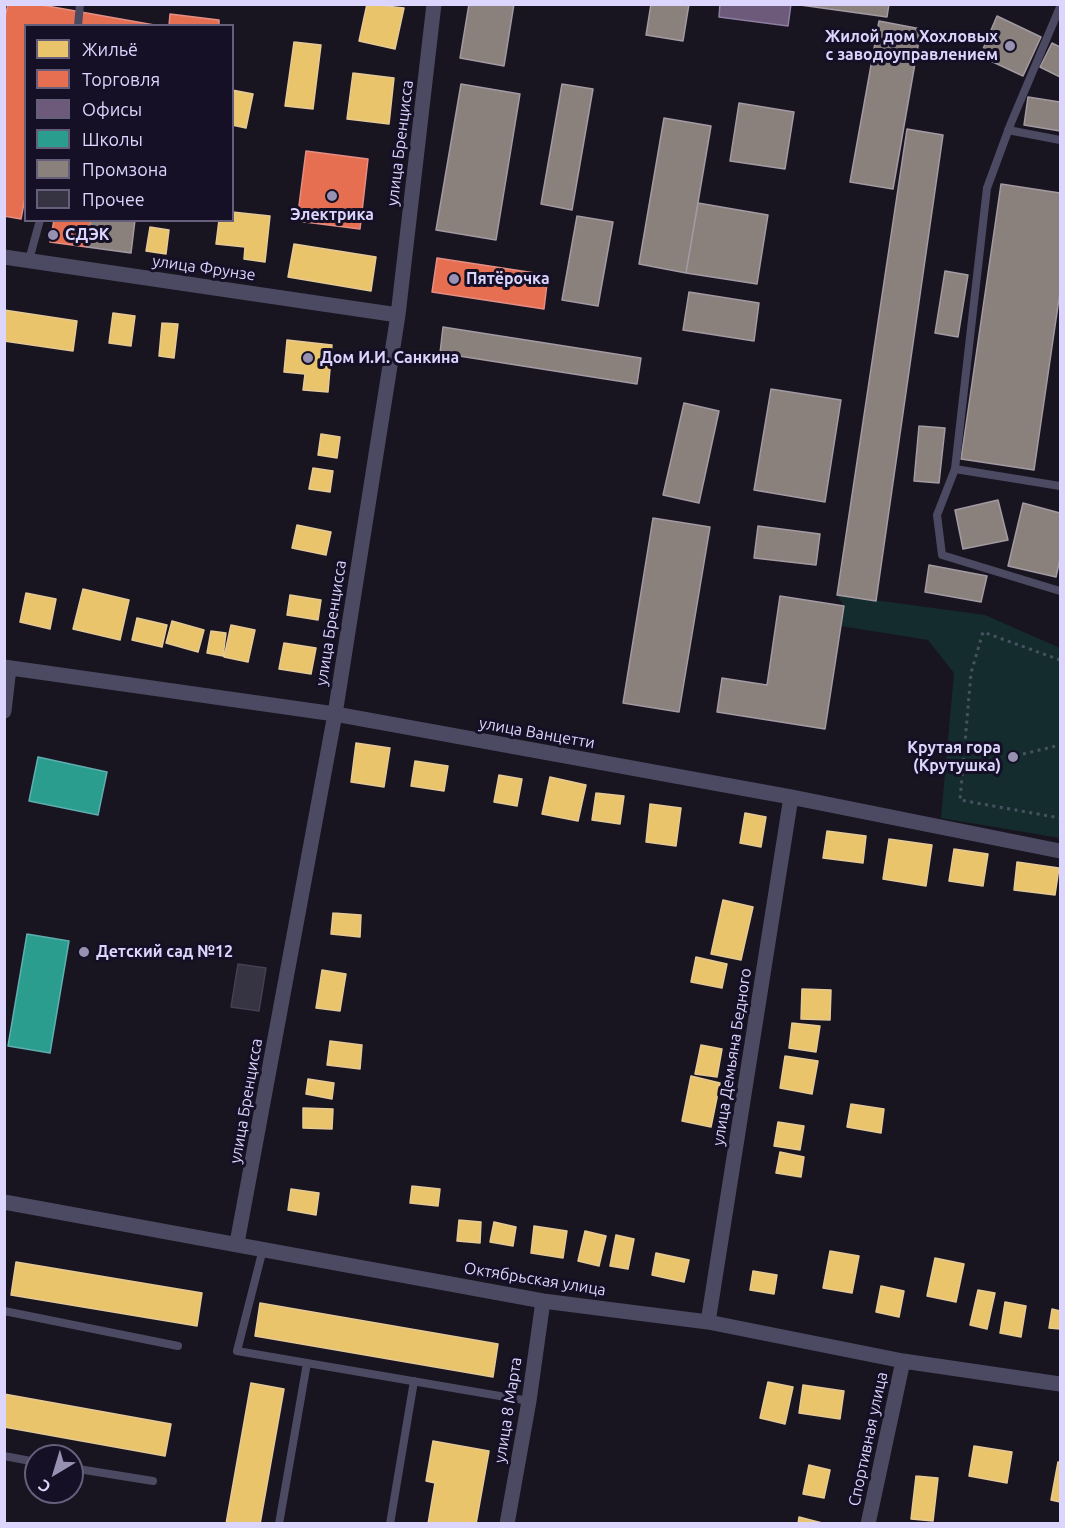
<!DOCTYPE html>
<meta charset="utf-8">
<style>
body{margin:0}
#map{position:relative;width:1065px;height:1528px;overflow:hidden;background:#181521;font-family:Ubuntu,sans-serif}
canvas{display:block}
.frame{position:absolute;inset:0;border:6px solid #dcd6fe;pointer-events:none}
.legend{position:absolute;left:24px;top:24px;width:210px;height:198px;box-sizing:border-box;background:#151026;border:2px solid #655f7c;margin:0;padding:8px 10px;list-style:none;font-size:18px;color:#dcd6fe}
.legend li{display:flex;align-items:center;gap:12px;height:30px}
.legend b{width:30px;border:2px solid #655f7c}
.north{position:absolute;left:24px;top:1444px;width:60px;height:60px;box-sizing:border-box;background:#151026;border:2px solid #655f7c;border-radius:50%;rotate:218deg;font-size:16px;font-weight:700;line-height:24px;text-align:center;color:#dcd6fe}
.north::after{content:'';display:block;margin:auto;width:21px;height:27px;background:#9792b1;clip-path:polygon(50% 0,100% 100%,50% 72%,0 100%)}
</style>
<div id="map">
<canvas width="1065" height="1528"></canvas>
<div class="frame"></div>
<ul class="legend">
<li><b style="height:16px;background:#e9c46a"></b>Жильё</li>
<li><b style="height:16px;background:#e76f51"></b>Торговля</li>
<li><b style="height:16px;background:#6d597a"></b>Офисы</li>
<li><b style="height:16px;background:#2a9d8f"></b>Школы</li>
<li><b style="height:16px;background:#8a817c"></b>Промзона</li>
<li><b style="height:16px;background:#363343"></b>Прочее</li>
</ul>
<div class="north">С</div>
</div>
<script>
const ctx = document.querySelector('canvas').getContext('2d');
ctx.lineJoin = 'round';
function fill(path, color) {
  ctx.fillStyle = color;
  ctx.fill(path, 'evenodd');
}
function shape(rows) {
  const path = new Path2D();
  for (const r of rows) {
    path.moveTo(r[0], r[1]);
    for (let i = 2; i < r.length; i += 2) path.lineTo(r[i], r[i + 1]);
  }
  return path;
}
function stroke(path, color, width, dash) {
  ctx.strokeStyle = color;
  ctx.lineWidth = width;
  ctx.lineCap = dash ? 'butt' : 'round';
  ctx.setLineDash(dash || []);
  ctx.stroke(path);
}
function drawText(font, color, halo, rows, align = 'center') {
  ctx.font = font + ' Ubuntu,sans-serif';
  ctx.lineWidth = 6;
  ctx.setLineDash([]);
  ctx.textBaseline = 'middle';
  ctx.strokeStyle = halo;
  ctx.fillStyle = color;
  for (const [text, x, y, turn = 0] of rows) {
    ctx.save();
    ctx.translate(x, y);
    ctx.rotate((+turn || 0) * Math.PI / 180);
    ctx.textAlign = isNaN(turn) ? turn : align;
    if (halo) ctx.strokeText(text, 0, 0);
    ctx.fillText(text, 0, 0);
    ctx.restore();
  }
}
fill(shape([
 [837,595,985,615,1060,648,1060,838,941,818,954,673,928,640,841,626,844,606]
]), '#142c2e');
const homes = shape([
 [367,4,404,8,395,49,359,41,367,4],
 [294,42,321,45,313,109,285,106,294,42],
 [353,73,394,78,389,124,347,119,353,73],
 [232,90,253,94,246,128,232,125,232,90],
 [232,212,270,216,265,262,244,259,245,247,216,244,219,220,232,220,232,212],
 [150,227,169,230,166,254,146,251,150,227],
 [294,244,376,257,371,291,288,277,294,244],
 [4,310,77,321,73,351,4,341,4,310],
 [113,313,135,316,131,346,109,343,113,313],
 [162,323,178,324,174,358,159,356,162,323],
 [287,340,332,345,328,392,303,390,305,374,284,372,287,340],
 [321,434,340,437,337,458,318,455,321,434],
 [313,468,333,471,330,492,309,489,313,468],
 [297,525,331,532,326,555,292,548,297,525],
 [83,589,129,600,120,640,73,629,83,589],
 [26,593,56,599,50,629,20,622,26,593],
 [290,595,321,600,318,620,287,615,290,595],
 [137,618,167,625,162,647,132,640,137,618],
 [172,621,204,630,198,652,166,643,172,621],
 [231,625,255,630,248,662,224,657,231,625],
 [211,631,226,633,223,656,207,653,211,631],
 [284,643,316,648,311,674,279,669,284,643],
 [356,743,390,748,384,787,351,782,356,743],
 [415,761,448,766,444,791,411,786,415,761],
 [499,775,522,779,517,806,494,802,499,775],
 [550,777,586,785,578,821,542,814,550,777],
 [596,793,624,796,620,824,592,820,596,793],
 [650,804,681,808,676,846,646,842,650,804],
 [745,813,766,817,761,847,740,843,745,813],
 [827,831,866,836,863,863,823,858,827,831],
 [889,839,932,845,926,886,883,879,889,839],
 [954,849,988,854,983,886,949,881,954,849],
 [1017,862,1059,868,1055,895,1014,890,1017,862],
 [723,900,753,907,741,960,711,954,723,900],
 [333,913,361,915,360,937,331,934,333,913],
 [696,957,727,964,722,988,691,982,696,957],
 [322,970,346,974,340,1011,316,1008,322,970],
 [802,989,831,990,830,1020,801,1019,802,989],
 [792,1023,820,1026,816,1052,789,1048,792,1023],
 [330,1041,362,1045,360,1069,327,1065,330,1041],
 [701,1045,722,1049,717,1077,695,1074,701,1045],
 [785,1056,818,1061,812,1094,780,1088,785,1056],
 [691,1076,720,1083,711,1127,682,1121,691,1076],
 [308,1079,334,1083,332,1099,306,1094,308,1079],
 [851,1104,884,1109,881,1133,847,1127,851,1104],
 [303,1108,333,1109,332,1129,303,1128,303,1108],
 [778,1122,804,1126,800,1150,774,1146,778,1122],
 [780,1152,804,1157,801,1177,776,1173,780,1152],
 [412,1186,440,1189,438,1206,410,1203,412,1186],
 [291,1189,319,1193,316,1215,288,1210,291,1189],
 [459,1220,481,1222,480,1243,457,1241,459,1220],
 [494,1222,516,1227,513,1246,490,1242,494,1222],
 [534,1226,567,1231,563,1258,531,1253,534,1226],
 [585,1231,606,1236,599,1266,578,1261,585,1231],
 [616,1235,634,1239,628,1269,610,1266,616,1235],
 [830,1251,859,1256,852,1293,823,1288,830,1251],
 [656,1253,689,1260,684,1282,652,1275,656,1253],
 [935,1258,964,1264,956,1302,927,1296,935,1258],
 [16,1262,202,1293,197,1326,11,1295,16,1262],
 [753,1271,777,1275,774,1294,750,1290,753,1271],
 [881,1286,904,1291,899,1317,876,1312,881,1286],
 [978,1290,995,1293,987,1329,970,1325,978,1290],
 [1005,1302,1026,1306,1021,1337,1000,1333,1005,1302],
 [260,1303,498,1344,493,1377,255,1336,260,1303],
 [1052,1309,1060,1311,1060,1329,1049,1328,1052,1309],
 [768,1382,793,1387,785,1424,760,1418,768,1382],
 [251,1383,284,1389,260,1524,226,1524,251,1383],
 [803,1385,844,1391,840,1419,799,1413,803,1385],
 [4,1394,171,1424,165,1456,4,1427,4,1394],
 [433,1441,489,1451,476,1524,428,1524,435,1483,426,1481,433,1441],
 [974,1446,1012,1452,1007,1483,969,1476,974,1446],
 [1058,1462,1060,1462,1060,1502,1051,1500,1058,1462],
 [809,1465,830,1470,824,1498,803,1494,809,1465],
 [916,1476,938,1478,933,1521,911,1519,916,1476],
 [799,1517,826,1524,798,1524,799,1517]
]);
fill(homes, '#e9c46a');
stroke(homes, '#e5c996', 1.5);
const shops = shape([
 [8,4,36,4,160,26,26,26,26,192,21,219,4,216,4,22,8,4],
 [170,14,219,20,219,26,169,26,170,14],
 [306,151,368,159,360,229,297,221,306,151],
 [54,220,91,220,87,247,50,242,54,220],
 [437,258,548,275,544,309,432,292,437,258]
]);
fill(shops, '#e76f51');
stroke(shops, '#e48e85', 1.5);
const offices = shape([
 [720,4,791,4,788,26,719,17,720,4]
]);
fill(offices, '#6d597a');
stroke(offices, '#8e7ea2', 1.5);
const schools = shape([
 [38,757,107,772,98,815,29,801,38,757],
 [27,934,69,941,50,1053,8,1046,27,934]
]);
fill(schools, '#2a9d8f');
stroke(schools, '#5faeb0', 1.5);
const industry = shape([
 [469,4,514,4,504,66,460,58,469,4],
 [651,4,689,4,683,41,646,35,651,4],
 [793,4,889,4,887,17,793,4],
 [997,16,1041,37,1023,76,980,56,997,16],
 [879,21,921,29,893,189,850,182,879,21],
 [1052,43,1060,47,1060,77,1040,67,1052,43],
 [461,84,520,94,496,240,436,230,461,84],
 [562,84,593,89,572,210,541,204,562,84],
 [1028,97,1060,102,1060,131,1024,125,1028,97],
 [739,103,794,112,785,169,730,161,739,103],
 [664,118,711,126,686,273,639,264,664,118],
 [907,129,943,135,876,601,837,595,907,129],
 [1001,184,1060,193,1060,292,1034,470,961,459,1001,184],
 [698,203,768,215,757,284,686,273,698,203],
 [577,216,613,222,598,306,562,300,577,216],
 [91,220,135,220,131,253,87,247,91,220],
 [945,271,968,275,958,337,935,333,945,271],
 [689,292,759,303,754,341,683,330,689,292],
 [443,327,641,358,637,384,440,353,443,327],
 [771,389,841,400,825,502,754,490,771,389],
 [684,403,719,411,699,503,663,495,684,403],
 [919,426,945,428,939,483,914,481,919,426],
 [998,500,1008,540,963,549,955,510,998,500],
 [1023,503,1060,513,1060,559,1056,577,1008,566,1023,503],
 [653,518,710,527,679,712,623,703,653,518],
 [758,526,820,534,816,565,754,558,758,526],
 [929,565,987,576,981,602,925,592,929,565],
 [780,596,844,606,825,729,717,712,722,678,767,685,780,596]
]);
fill(industry, '#8a817c');
stroke(industry, '#a39aa3', 1.5);
const building = shape([
 [238,964,266,968,259,1011,231,1007,238,964]
]);
fill(building, '#363343');
stroke(building, '#454054', 1.5);
stroke(shape([
 [1060,660,983,632,971,673,960,800,1060,818],
 [1023,754,1060,745]
]), '#475261', 3, [3, 4.5]);
stroke(shape([
 [1060,7,1011,123,987,188,955,469,1060,486],
 [78,26,80,4],
 [1008,130,1060,140],
 [29,260,40,220],
 [955,469,937,515,942,555,1060,591],
 [263,1249,237,1351,529,1401],
 [4,1311,178,1346],
 [4,1456,36,1462],
 [72,1468,153,1481],
 [279,1524,307,1363],
 [390,1524,414,1381]
]), '#4c4a62', 8);
stroke(shape([
 [4,257,398,315],
 [4,667,335,714,791,797,1060,851],
 [4,711,9,668],
 [4,1202,543,1301,708,1322,903,1361,1060,1384],
 [237,1243,335,714,398,315,434,4],
 [708,1322,791,797],
 [507,1524,529,1401,543,1301],
 [868,1524,903,1361]
]), '#4c4a62', 15);
for (const [x, y, r, color] of [
 [1010,46,6,"#9792b1"],
 [332,196,6,"#9792b1"],
 [53,235,6,"#9792b1"],
 [454,279,6,"#9792b1"],
 [308,358,6,"#9792b1"],
 [1013,757,6,"#9792b1"],
 [84,952,6,"#9792b1"]
]) {
  const dot = new Path2D();
  dot.arc(x, y, r, 0, 2 * Math.PI);
  ctx.fillStyle = color;
  ctx.fill(dot);
  stroke(dot, '#151026', 2);
}
drawText('bold 16px', '#dcd6fe', '#151026', [
 ["Жилой дом Хохловых",998,37,"right"],
 ["с заводоуправлением",998,55,"right"],
 ["Электрика",332,215,"center"],
 ["СДЭК",65,235],
 ["Пятёрочка",466,279],
 ["Дом И.И. Санкина",320,358],
 ["Крутая гора",1001,748,"right"],
 ["(Крутушка)",1001,766,"right"],
 ["Детский сад №12",96,952]
], 'left');
drawText('16px', '#dcd6fe', '#151026', [
 ["улица Бренцисса",400,143,-83],
 ["улица Фрунзе",204,268,8],
 ["улица Бренцисса",331,623,-81],
 ["улица Ванцетти",537,733,10],
 ["улица Демьяна Бедного",732,1057,-81],
 ["улица Бренцисса",246,1101,-80],
 ["Октябрьская улица",535,1279,9],
 ["улица 8 Марта",508,1410,-81],
 ["Спортивная улица",868,1439,-78]
]);
</script>
